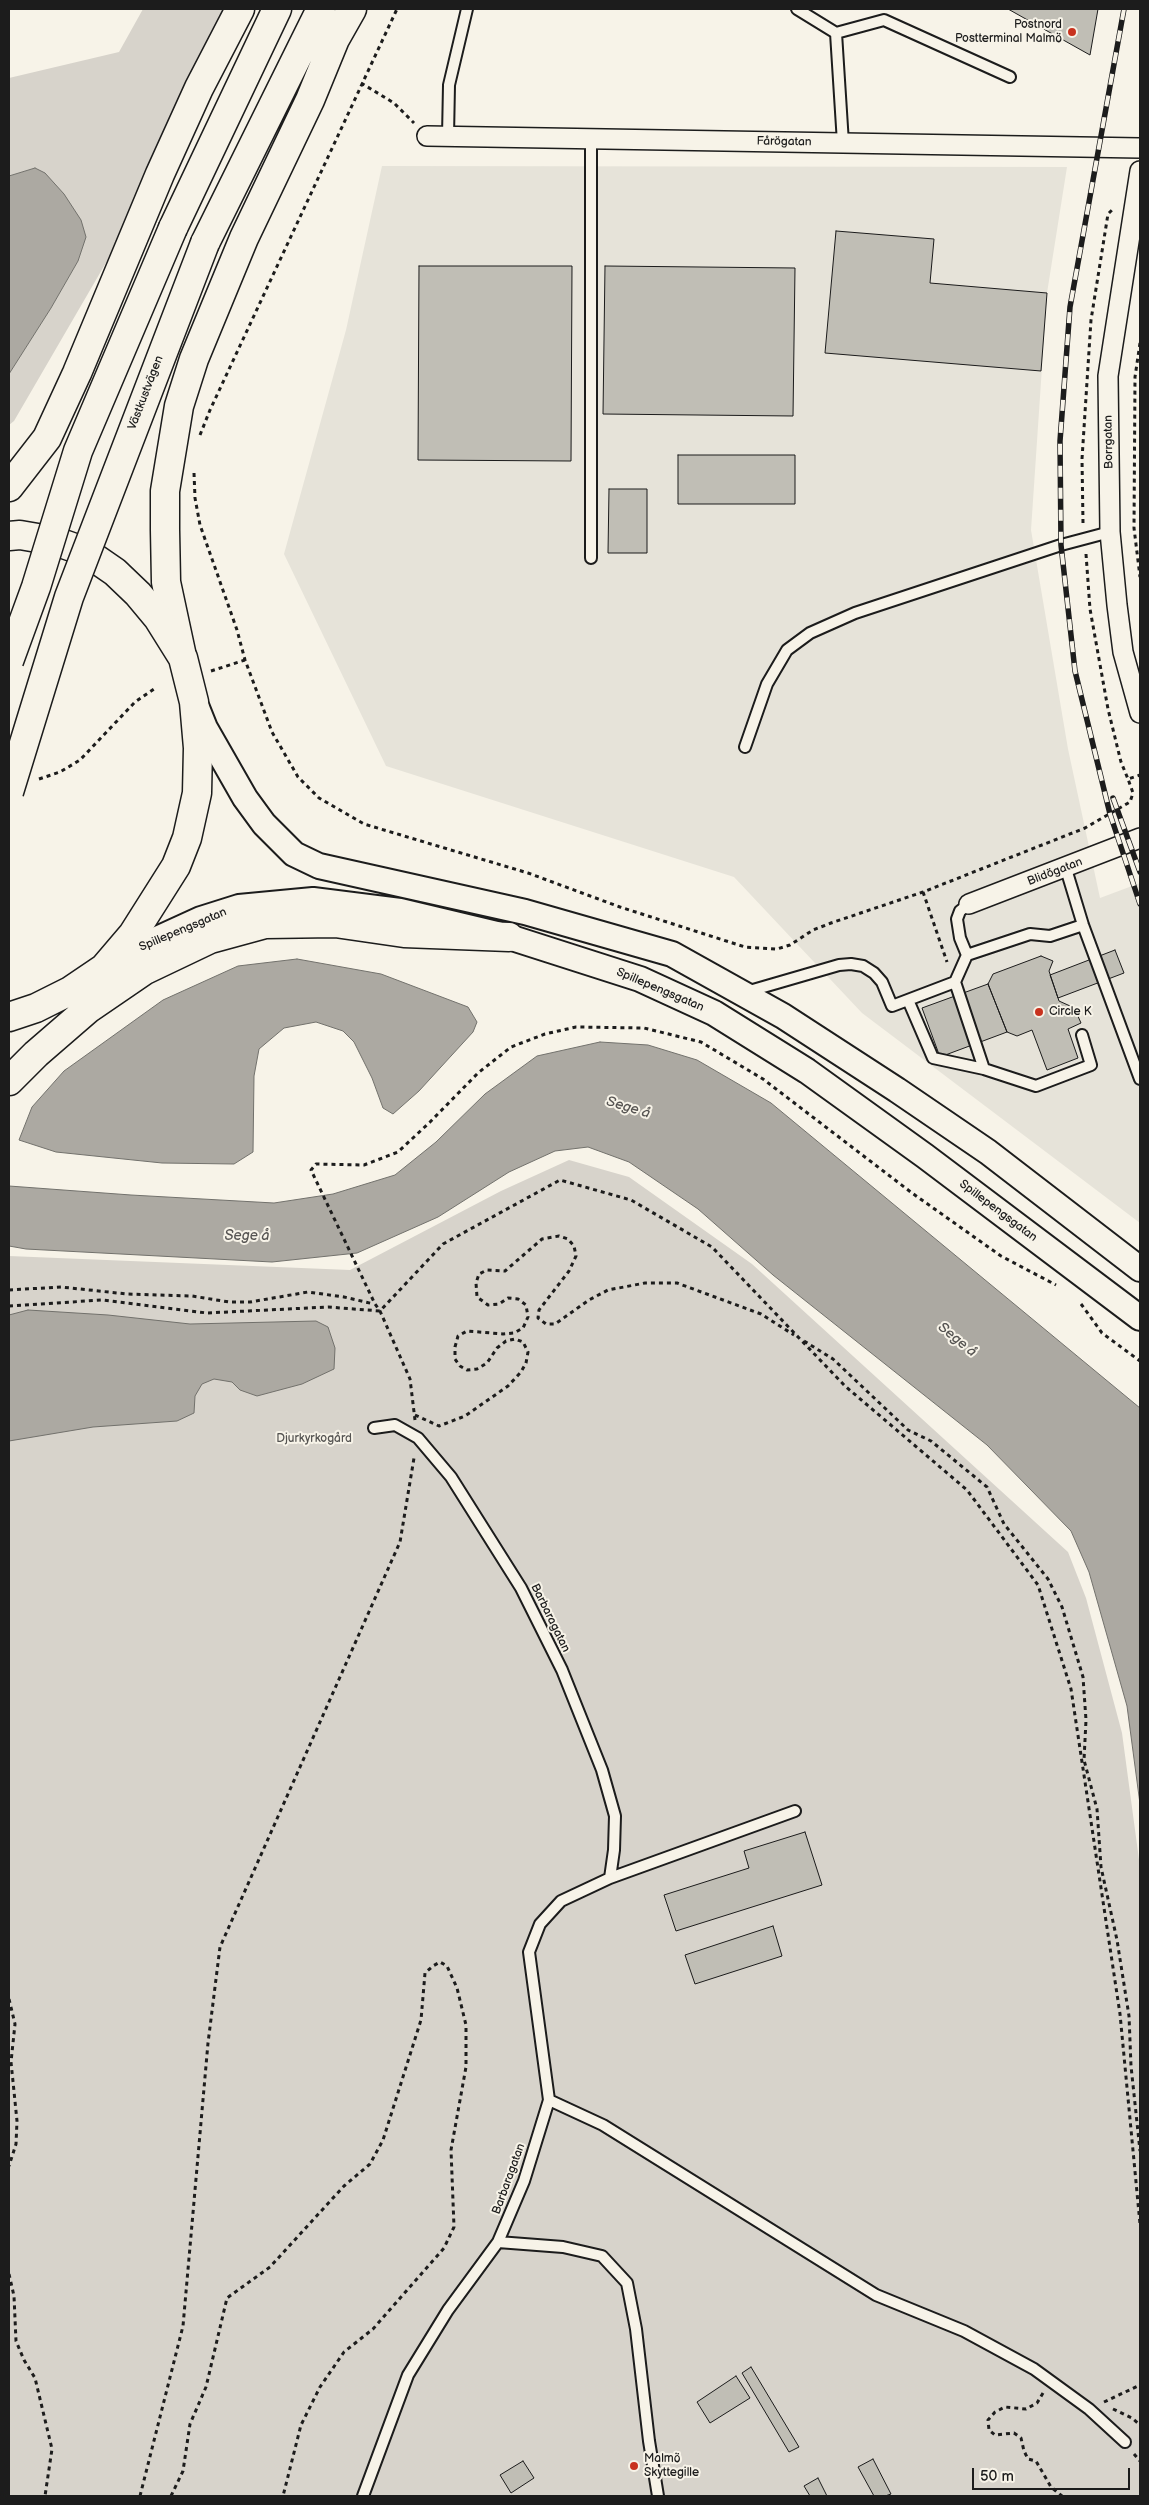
<!DOCTYPE html>
<meta charset="utf-8">
<style>
body{margin:0}
#map{position:relative;width:1149px;height:2505px;overflow:hidden;background:#f7f3e8;font-family:"Balsamiq Sans",sans-serif}
canvas{display:block}
.frame{position:absolute;inset:0;border:10px solid #1c1c1c;pointer-events:none}
.scale{position:absolute;left:972px;top:2468px;width:158px;height:22px;box-sizing:border-box;border:2px solid #1c1c1c;border-top:0;padding-left:6px;font-size:15px;line-height:18px;white-space:nowrap;color:#1c1c1c;-webkit-text-stroke:4px #f7f3e8;paint-order:stroke}
</style>
<div id="map">
<canvas width="1149" height="2505"></canvas>
<div class="frame"></div>
<div class="scale">50 m</div>
</div>
<script>
const ctx = document.querySelector('canvas').getContext('2d');
ctx.lineJoin = 'round';
function fill(path, color) {
  ctx.fillStyle = color;
  ctx.fill(path, 'evenodd');
}
function shape(rows) {
  const path = new Path2D();
  for (const r of rows) {
    path.moveTo(r[0], r[1]);
    for (let i = 2; i < r.length; i += 2) path.lineTo(r[i], r[i + 1]);
  }
  return path;
}
function stroke(path, color, width, dash) {
  ctx.strokeStyle = color;
  ctx.lineWidth = width;
  ctx.lineCap = dash ? 'butt' : 'round';
  ctx.setLineDash(dash || []);
  ctx.stroke(path);
}
function drawText(font, color, halo, rows, align = 'center') {
  ctx.font = font + ' "Balsamiq Sans",sans-serif';
  ctx.lineWidth = 4;
  ctx.setLineDash([]);
  ctx.textBaseline = 'middle';
  ctx.strokeStyle = halo;
  ctx.fillStyle = color;
  for (const [text, x, y, turn = 0] of rows) {
    ctx.save();
    ctx.translate(x, y);
    ctx.rotate((+turn || 0) * Math.PI / 180);
    ctx.textAlign = isNaN(turn) ? turn : align;
    if (halo) ctx.strokeText(text, 0, 0);
    ctx.fillText(text, 0, 0);
    ctx.restore();
  }
}
fill(shape([
 [382,166,1067,167,1047,293,1031,530,1068,749,1100,898,1140,883,1140,1223,862,1013,734,877,386,766,284,554,346,330]
]), '#e6e3d9');
fill(shape([
 [143,9,256,9,197,106,14,421,9,425,9,374,51,308,78,261,35,168,9,176,9,78,119,52],
 [569,1160,629,1177,752,1264,1068,1552,1086,1598,1122,1733,1140,1867,1140,2496,9,2496,9,1256,350,1270,501,1191]
]), '#d7d3cb');
const water = shape([
 [35,168,45,173,64,194,81,220,86,237,78,261,51,308,9,374,9,176,35,168],
 [297,959,381,974,468,1007,477,1022,473,1032,419,1091,393,1114,383,1108,372,1078,354,1042,343,1031,316,1022,284,1028,259,1049,254,1076,253,1152,234,1164,162,1163,56,1152,19,1140,32,1107,64,1071,163,1000,238,966,297,959],
 [600,1042,648,1045,697,1060,771,1103,1140,1408,1140,1804,1127,1706,1089,1572,1071,1531,987,1445,773,1275,698,1209,629,1162,588,1147,555,1151,509,1172,438,1217,357,1253,272,1262,26,1249,9,1246,9,1186,131,1195,274,1203,333,1194,395,1175,436,1142,485,1094,537,1056,600,1042],
 [28,1310,108,1315,190,1324,316,1321,328,1327,335,1348,334,1369,302,1384,257,1396,240,1390,232,1382,214,1379,202,1384,195,1396,194,1413,177,1421,93,1427,9,1441,9,1315,28,1310]
]);
fill(water, '#aca9a2');
stroke(water, '#72716c', 1);
const building = shape([
 [1008,9,1098,9,1090,55,1008,9],
 [836,231,934,239,930,283,1047,293,1041,371,825,353,836,231],
 [419,266,572,266,571,461,418,460,419,266],
 [605,266,795,268,793,416,603,414,605,266],
 [678,455,795,455,795,504,678,504,678,455],
 [609,489,647,489,647,553,608,553,609,489],
 [1115,950,1124,973,1058,998,1050,975,1115,950],
 [1041,956,1053,961,1049,971,1059,1001,1079,1010,1077,1014,1081,1023,1068,1029,1078,1058,1047,1070,1032,1030,1017,1036,1007,1032,988,984,993,974,1041,956],
 [988,984,1007,1032,940,1057,922,1008,988,984],
 [805,1832,822,1885,676,1931,664,1895,749,1868,744,1851,805,1832],
 [773,1926,782,1956,695,1984,685,1955,773,1926],
 [751,2367,799,2447,789,2452,742,2373,751,2367],
 [736,2376,750,2398,710,2423,697,2402,736,2376],
 [873,2459,891,2494,885,2496,874,2496,858,2467,873,2459],
 [523,2461,534,2478,511,2493,500,2475,523,2461],
 [818,2478,827,2496,810,2496,804,2486,818,2478]
]);
fill(building, '#c0beb5');
stroke(building, '#1c1c1c', 1);
const service = shape([
 [797,9,836,33,884,20,1010,77],
 [836,33,843,143],
 [448,136,449,85,467,9],
 [591,139,591,558],
 [745,747,767,684,787,650,810,633,855,613,1061,545,1110,532],
 [1066,869,1083,925,1140,1079],
 [969,904,960,911,957,919,960,938,967,955,1030,934,1050,936,1083,925],
 [955,982,984,1069],
 [746,992,839,965,851,964,863,966,874,973,882,982,892,1006,955,982,967,955],
 [908,1000,933,1058,984,1069,1036,1086,1091,1065,1082,1035],
 [374,1428,395,1425,418,1438,451,1477,521,1588,562,1670,602,1770,615,1816,614,1850,610,1878],
 [549,2100,603,2125,876,2295,964,2331,1034,2369,1089,2409,1125,2442],
 [498,2242,563,2247,602,2256,627,2283,636,2329,649,2441,658,2496],
 [363,2496,408,2375,448,2310,498,2242,524,2181,549,2100,529,1952,540,1924,561,1901,610,1878,795,1811]
]);
const minor = shape([
 [427,136,1140,148],
 [1140,171,1108,376,1110,532,1117,605,1123,652,1140,713],
 [969,904,1140,838]
]);
const tertiary = shape([
 [197,708,205,728,245,798,264,824,294,854,319,866,525,912,672,954,783,1016,897,1090,988,1152,1140,1269],
 [111,964,131,951,201,919,239,907,313,900,400,911,509,937,640,979,714,1013,807,1071,925,1156,1140,1318]
]);
const secondary = shape([
 [173,228,277,9],
 [205,243,321,9],
 [9,487,47,438,77,373,160,174,199,88,240,9],
 [181,652,166,582,165,530,165,491,179,406,194,359,244,238,310,100,335,39,352,9]
]);
const trunk = shape([
 [9,536,20,535,55,541,86,552,115,572,138,594,158,618,183,658,194,702,198,748,197,793,187,838,176,866,133,934,104,968,70,991,36,1008,9,1017],
 [9,1081,36,1054,88,1009,145,970,210,939,265,924,335,923,404,933,509,937]
]);
stroke(service, '#1c1c1c', 14);
stroke(minor, '#1c1c1c', 22);
stroke(tertiary, '#1c1c1c', 28);
stroke(secondary, '#1c1c1c', 31);
stroke(trunk, '#1c1c1c', 31);
stroke(shape([
 [361,83,394,103,414,123],
 [1140,343,1135,377,1134,528,1140,577],
 [200,435,210,410,397,9],
 [194,473,195,498,200,525,237,630,245,660,272,732,298,777,319,798,364,824,528,873,620,907,745,947,777,949,790,945,813,930,831,923,923,892,1085,828,1130,802,1133,793,1128,779,1140,775],
 [1083,523,1082,459,1091,320,1108,214,1113,209],
 [1086,554,1090,609,1108,709,1121,762,1128,779],
 [211,671,245,660],
 [39,779,60,772,80,760,135,702,154,689],
 [923,892,947,962],
 [9,1290,61,1287,127,1294,192,1296,229,1302,250,1302,308,1292,344,1297,374,1304],
 [1081,1304,1102,1333,1140,1361],
 [9,1306,102,1300,207,1313,328,1307,380,1311,443,1244,560,1180,631,1200,712,1247,845,1386,967,1490,1038,1585,1071,1689,1120,2014,1140,2224],
 [804,1341,833,1359,908,1430,931,1441,987,1487,1004,1524,1048,1579,1062,1607,1083,1677,1086,1720,1084,1760,1097,1809,1101,1867,1117,1940,1129,2016,1131,2066,1140,2151],
 [415,1415,439,1426,465,1416,508,1386,521,1372,526,1363,528,1352,523,1342,515,1339,506,1341,497,1348,487,1363,477,1369,467,1370,460,1366,455,1359,455,1347,458,1336,467,1331,503,1334,514,1333,523,1328,528,1317,526,1305,518,1299,508,1298,499,1304,488,1305,477,1297,476,1283,479,1274,487,1270,505,1271,542,1239,559,1236,568,1239,574,1246,576,1256,569,1271,539,1310,538,1318,546,1324,555,1324,589,1300,608,1290,645,1283,677,1283,761,1314,794,1335],
 [415,1420,410,1379,380,1311,375,1304,311,1170,316,1164,364,1165,398,1152,430,1122,478,1073,511,1047,545,1034,576,1027,644,1028,701,1042,763,1079,912,1193,1001,1256,1056,1285],
 [9,1999,15,2024,11,2062,17,2121,16,2144,9,2166],
 [9,2274,14,2296,16,2341,24,2360,35,2378,52,2449,45,2496],
 [1043,2393,1037,2403,1026,2409,1005,2407,995,2412,988,2420,989,2430,995,2435,1014,2433,1021,2438,1024,2451,1028,2459,1036,2461,1051,2487,1062,2496],
 [1104,2402,1140,2385],
 [1113,2409,1132,2418,1140,2425],
 [1134,2454,1140,2461],
 [140,2496,183,2326,208,2043,220,1947,400,1542,414,1458],
 [171,2496,183,2471,190,2424,206,2387,227,2298,270,2267,344,2186,370,2164,383,2140,421,2020,425,1973,433,1966,440,1962,447,1966,457,1988,466,2025,466,2067,451,2150,454,2227,444,2248,373,2329,344,2352,320,2387,301,2425,283,2496]
]), '#1c1c1c', 3, [4, 4]);
stroke(service, '#f7f3e8', 10);
stroke(minor, '#f7f3e8', 19);
stroke(tertiary, '#f7f3e8', 24);
stroke(secondary, '#f7f3e8', 28);
stroke(trunk, '#f7f3e8', 28);
const rail = shape([
 [1124,9,1070,307,1060,441,1061,545,1075,671,1110,814,1140,904],
 [1113,798,1140,872]
]);
stroke(rail, '#1c1c1c', 5.5);
stroke(rail, '#f7f3e8', 4, [11]);
const secondaryBridge = shape([
 [9,661,36,587,78,451,173,228],
 [9,792,69,597,205,243]
]);
stroke(secondaryBridge, '#1c1c1c', 31, []);
stroke(secondaryBridge, '#f7f3e8', 28);
for (const [x, y, r, color] of [
 [1072,32,5,"#c8321e"],
 [1039,1012,5,"#c8321e"],
 [634,2466,5,"#c8321e"]
]) {
  const dot = new Path2D();
  dot.arc(x, y, r, 0, 2 * Math.PI);
  ctx.fillStyle = color;
  ctx.fill(dot);
  stroke(dot, '#f7f3e8', 2);
}
drawText('12px', '#1c1c1c', '#f7f3e8', [
 ["Postnord",1062,25,"right"],
 ["Postterminal Malmö",1062,39,"right"],
 ["Circle K",1049,1012],
 ["Malmö",644,2459],
 ["Skyttegille",644,2473]
], 'left');
drawText('12px', '#1c1c1c', '#f7f3e8', [
 ["Fårögatan",784,142,1],
 ["Västkustvägen",146,393,-69],
 ["Borrgatan",1109,442,-91],
 ["Blidögatan",1055,872,-21],
 ["Spillepengsgatan",183,930,-23],
 ["Spillepengsgatan",660,990,23],
 ["Spillepengsgatan",998,1211,37],
 ["Barbaragatan",550,1618,64],
 ["Barbaragatan",509,2179,-70]
]);
drawText('12px', '#545351', '#f7f3e8', [
 ["Djurkyrkogård",314,1439]
]);
drawText('italic 14px', '#565452', '#f7f3e8', [
 ["Sege å",628,1108,17],
 ["Sege å",247,1236],
 ["Sege å",957,1340,39]
]);
</script>
